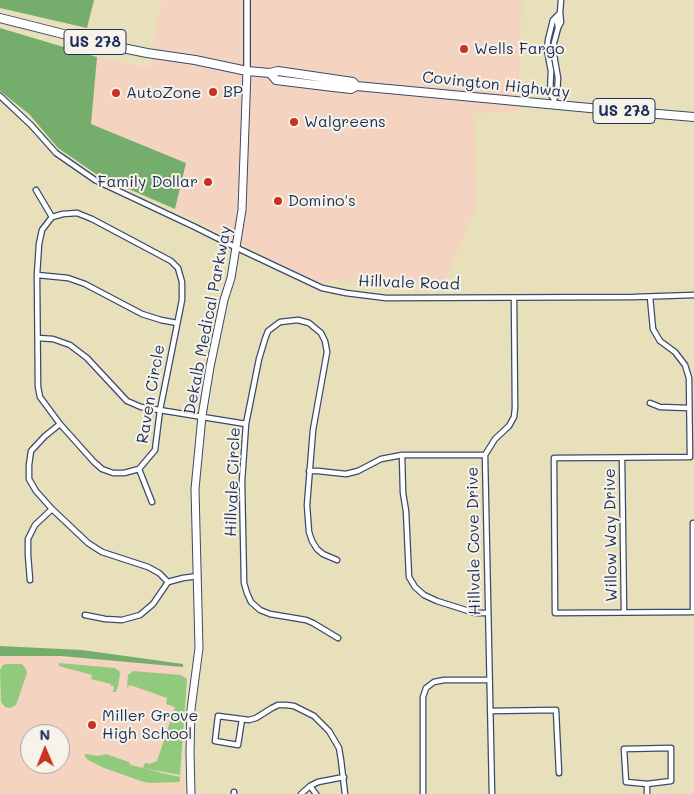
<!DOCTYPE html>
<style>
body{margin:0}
#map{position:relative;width:694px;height:794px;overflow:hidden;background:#e8e0bb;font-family:Mali,sans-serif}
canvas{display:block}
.north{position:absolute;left:20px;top:724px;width:50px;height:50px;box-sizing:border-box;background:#f7f3e8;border:1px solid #9fa5b1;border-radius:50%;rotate:359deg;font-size:14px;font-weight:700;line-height:20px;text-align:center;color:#1b2f5e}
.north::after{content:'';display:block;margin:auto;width:18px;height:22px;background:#c8321e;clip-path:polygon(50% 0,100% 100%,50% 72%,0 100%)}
</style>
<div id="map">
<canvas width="694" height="794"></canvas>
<div class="north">N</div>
</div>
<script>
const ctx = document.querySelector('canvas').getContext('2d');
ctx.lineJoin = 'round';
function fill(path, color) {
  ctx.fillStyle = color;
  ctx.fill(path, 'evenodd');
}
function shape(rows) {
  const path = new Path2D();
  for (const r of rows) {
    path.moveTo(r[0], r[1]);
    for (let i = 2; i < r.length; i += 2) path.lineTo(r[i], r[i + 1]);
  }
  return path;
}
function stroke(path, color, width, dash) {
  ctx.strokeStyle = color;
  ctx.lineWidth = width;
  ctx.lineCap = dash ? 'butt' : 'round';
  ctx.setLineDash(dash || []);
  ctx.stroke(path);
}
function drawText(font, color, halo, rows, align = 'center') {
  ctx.font = font + ' Mali,sans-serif';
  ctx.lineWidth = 4;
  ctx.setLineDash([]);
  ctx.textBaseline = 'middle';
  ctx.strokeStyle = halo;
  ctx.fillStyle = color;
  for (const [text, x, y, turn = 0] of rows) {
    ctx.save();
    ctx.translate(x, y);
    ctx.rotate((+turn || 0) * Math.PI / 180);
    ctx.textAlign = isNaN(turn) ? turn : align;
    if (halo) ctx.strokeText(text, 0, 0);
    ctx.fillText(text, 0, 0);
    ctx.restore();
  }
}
fill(shape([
 [162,0,522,0,518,111,474,114,477,206,443,284,314,281,175,209,186,163,91,124,97,57,149,68],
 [0,646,82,650,183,664,184,677,187,692,182,746,184,794,0,794],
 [30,734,60,734,60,764,30,764]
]), '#f4d3c0');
fill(shape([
 [59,663,115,668,119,671,120,674,118,686,116,692,113,692,114,686,111,686,111,684,91,679,92,675,59,666],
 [7,664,22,664,26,669,27,673,16,705,10,708,5,707,1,702,0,670,3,665],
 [133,671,181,675,187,679,180,775,143,768,162,773,180,777,180,781,179,782,150,783,144,782,104,768,88,760,84,755,86,754,98,756,106,754,129,762,131,765,143,768,145,763,149,764,157,761,175,707,166,704,167,698,130,685,127,688,128,675]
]), '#92ca7d');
fill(shape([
 [0,0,94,0,87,28,0,8],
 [0,28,97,57,91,124,186,163,175,209,99,176,58,148,29,114,0,91],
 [0,646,82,650,183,664,183,667,61,656,0,656]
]), '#75ae6c');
const minor = shape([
 [558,28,557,21,560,13,561,0],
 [0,96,31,125,56,153,95,180,195,227,235,247,322,288,346,293,386,298,634,297,694,295],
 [554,99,550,94,551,71,547,50,548,40,553,20,560,13],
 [554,104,554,99,557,95,558,78,554,55,554,43,558,28,561,22,560,13],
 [36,190,52,217],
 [77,213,92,219,171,261,178,268,182,282,182,300,160,410,155,450,139,469,124,473,113,473,102,469,94,462,60,424,40,397,38,387,37,275,39,244,42,230,52,217,63,214,77,213],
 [37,275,68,278,85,284,142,314,161,320,177,323],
 [650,297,653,329,660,341,675,352,685,365,689,378,690,457,554,458,555,613,694,612],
 [38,338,53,339,70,345,87,358,127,401,141,407,246,424],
 [650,403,660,407,689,408],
 [60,424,45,436,31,451,29,465,29,479,36,491,52,509,88,543,102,552,148,567,159,573,168,582],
 [402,455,403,493,406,511,409,577,415,587,424,595,437,601,475,613,488,613],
 [622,458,624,612],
 [139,469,152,502],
 [309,471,318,471,346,474,358,471,381,459,402,455,485,455],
 [693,523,693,612],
 [337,560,323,554,317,549,312,541,309,532,307,505,313,430,327,352,325,341,321,333,309,323,298,320,280,322,268,331,265,339,259,359,246,424,242,481,244,583,247,593,251,602,260,610,270,614,306,620,313,623,338,638],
 [30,580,28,555,28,539,35,525,52,509],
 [85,615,105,619,122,620,140,615,153,604,168,582,183,578,198,576],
 [490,711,556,710,559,773],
 [242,719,238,745,215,741,218,716,249,720,256,718,272,708,278,705,286,705,294,706,314,716,329,731,339,748,341,760,345,794],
 [671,748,671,781,647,784,626,782,624,749,671,748],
 [647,784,647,794],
 [310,786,316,794],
 [234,792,234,794],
 [301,794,310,786,318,782,344,777],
 [423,794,423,697,426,688,434,682,444,680,489,680],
 [492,794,485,455,495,439,509,426,514,417,515,408,514,298]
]);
const tertiary = shape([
 [247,71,247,0]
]);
const secondary = shape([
 [191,794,190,752,191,709,199,648,195,489,202,416,210,367,224,300,231,278,242,210,247,71]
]);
const primary = shape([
 [0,18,103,44,147,53,195,60,247,71,270,73,278,71,353,82,356,86],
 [270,73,276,80,333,87,351,89,356,86,399,90,611,110,694,117]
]);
stroke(minor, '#3a4a6c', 7);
stroke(tertiary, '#3a4a6c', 8);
stroke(secondary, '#3a4a6c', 9);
stroke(primary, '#3a4a6c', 10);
stroke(minor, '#fff', 4.5);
stroke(tertiary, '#fff', 5.5);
stroke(secondary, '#fff', 7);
stroke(primary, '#fff', 8);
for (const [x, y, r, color] of [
 [464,49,5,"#c8321e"],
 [213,92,5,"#c8321e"],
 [116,93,5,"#c8321e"],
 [294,122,5,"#c8321e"],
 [208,182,5,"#c8321e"],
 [278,201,5,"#c8321e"],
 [92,725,5,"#c8321e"]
]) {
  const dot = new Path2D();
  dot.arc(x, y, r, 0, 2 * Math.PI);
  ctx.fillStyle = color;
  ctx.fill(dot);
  stroke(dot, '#f7f3e8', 2);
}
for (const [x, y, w] of [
 [95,42,62],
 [624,111,62]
]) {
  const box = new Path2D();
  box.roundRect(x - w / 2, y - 12.5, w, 25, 4);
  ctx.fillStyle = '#f7f3e8';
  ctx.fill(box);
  stroke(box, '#1b2f5e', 1);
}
drawText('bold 15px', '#1b2f5e', null, [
 ["US 278",95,42],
 ["US 278",624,111]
]);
drawText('16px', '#1b2f5e', '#f7f3e8', [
 ["Wells Fargo",474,49],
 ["BP",223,92],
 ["AutoZone",126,93],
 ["Walgreens",304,122],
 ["Family Dollar",198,182,"right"],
 ["Domino's",288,201],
 ["Miller Grove",102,716],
 ["High School",102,734]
], 'left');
drawText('16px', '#1b2f5e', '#f7f3e8', [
 ["Covington Highway",496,85,6],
 ["Hillvale Road",409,283,2],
 ["Dekalb Medical Parkway",208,320,-79],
 ["Raven Circle",151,394,-80],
 ["Hillvale Circle",233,482,-88],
 ["Willow Way Drive",611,535,-91],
 ["Hillvale Cove Drive",474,541,-91]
]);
</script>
